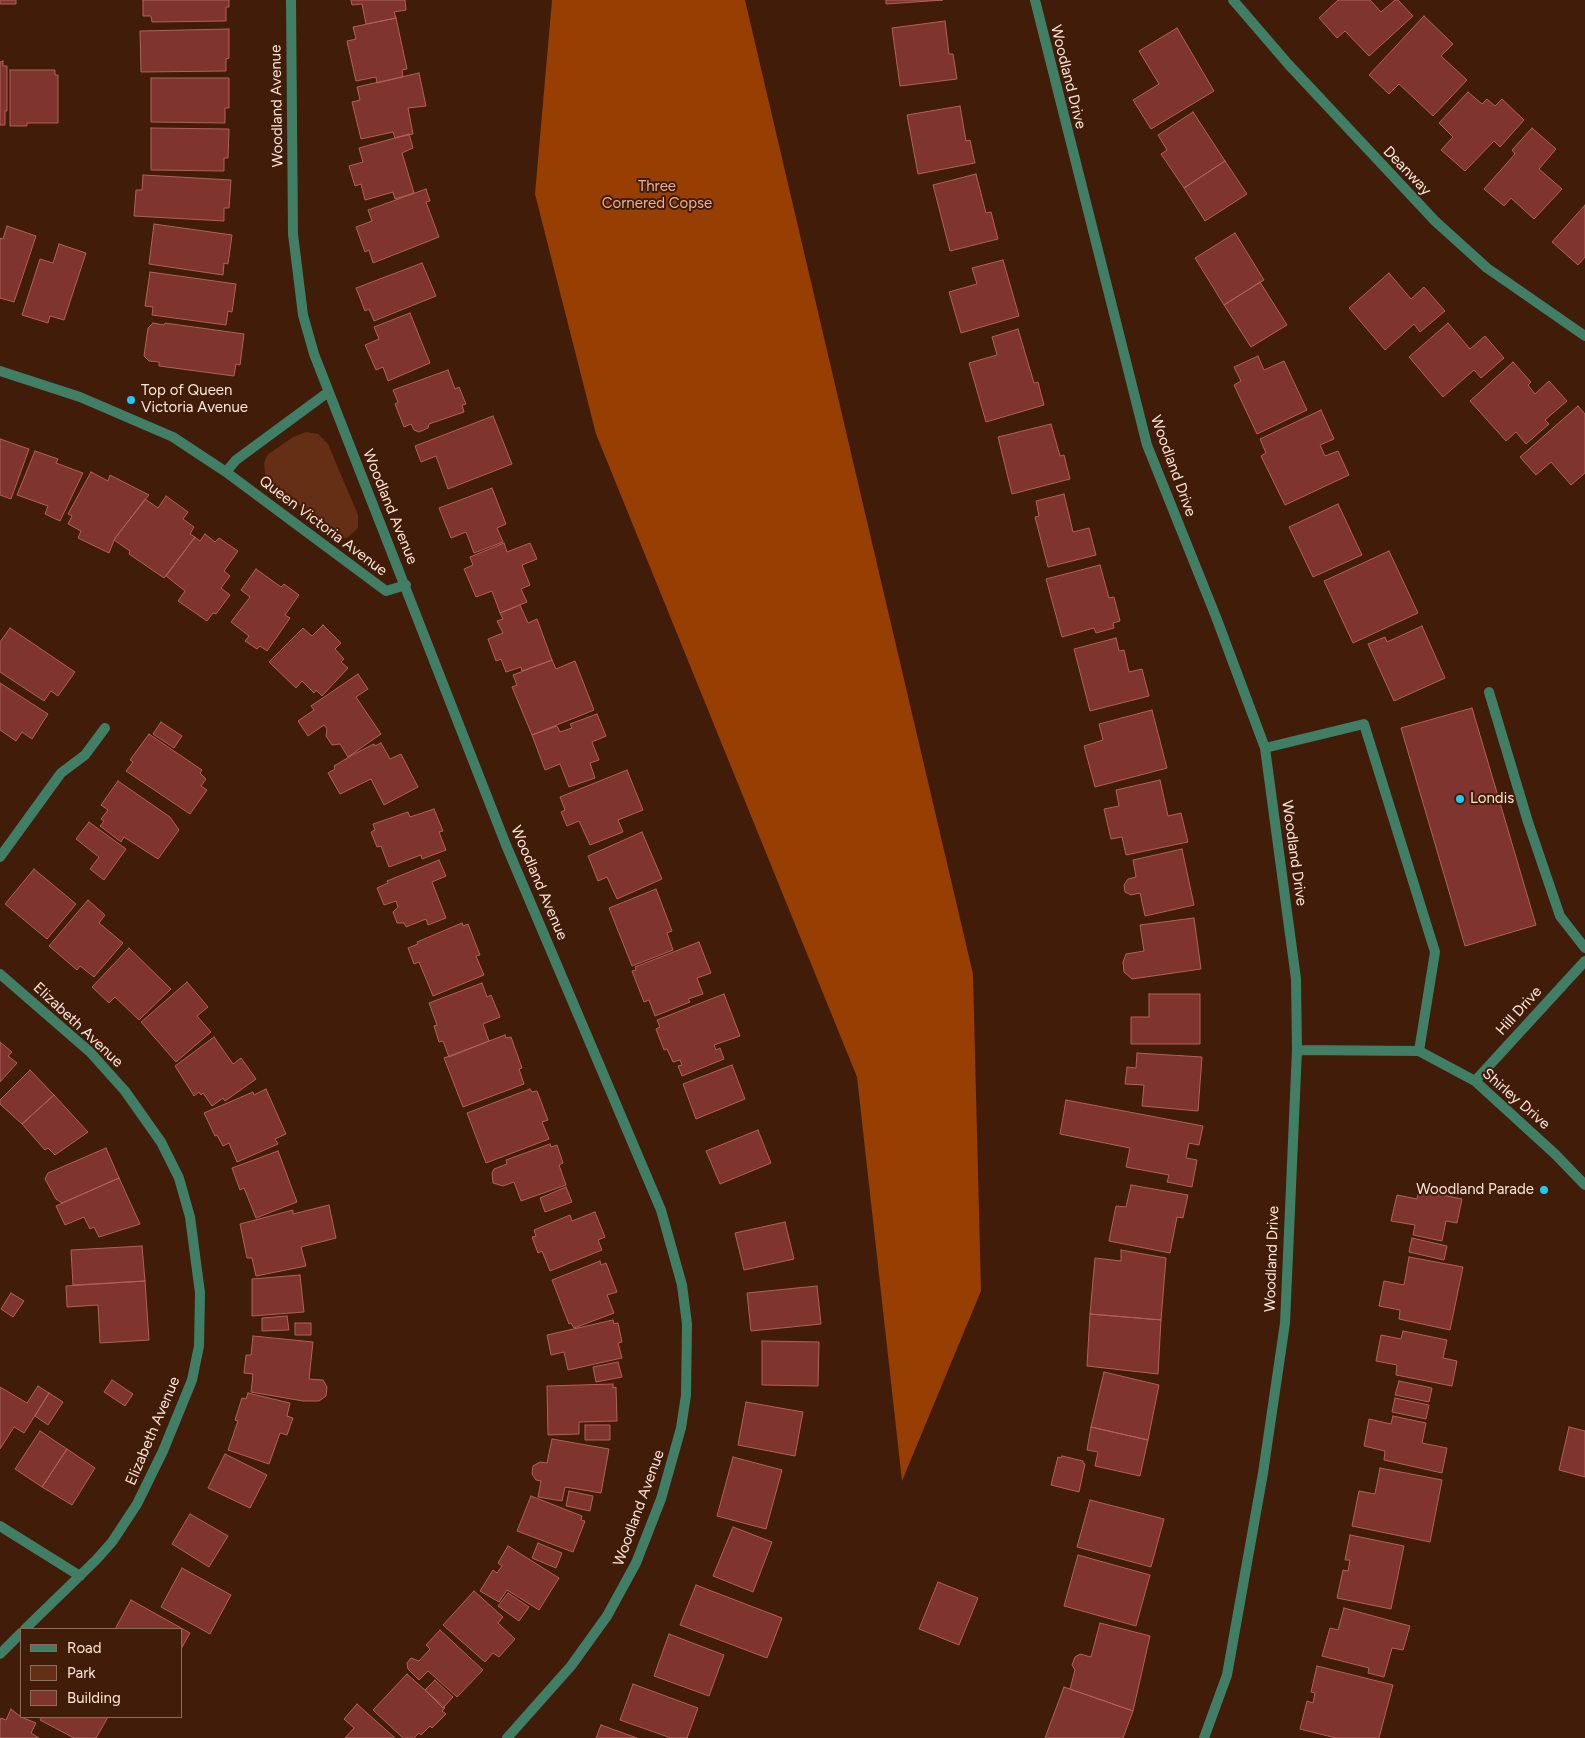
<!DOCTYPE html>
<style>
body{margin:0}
#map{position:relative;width:1585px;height:1738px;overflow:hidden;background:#401c09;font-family:Figtree,sans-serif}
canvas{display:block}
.legend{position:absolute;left:20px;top:1628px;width:162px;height:90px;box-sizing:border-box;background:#401c09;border:1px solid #8c6c5d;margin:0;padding:6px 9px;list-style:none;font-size:15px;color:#ffe5da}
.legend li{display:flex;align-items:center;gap:10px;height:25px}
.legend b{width:25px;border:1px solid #8c6c5d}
</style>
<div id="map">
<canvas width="1585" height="1738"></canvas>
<ul class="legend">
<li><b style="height:6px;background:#407e65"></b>Road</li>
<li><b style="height:14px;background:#642f14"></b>Park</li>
<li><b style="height:14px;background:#7f3430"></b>Building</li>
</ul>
</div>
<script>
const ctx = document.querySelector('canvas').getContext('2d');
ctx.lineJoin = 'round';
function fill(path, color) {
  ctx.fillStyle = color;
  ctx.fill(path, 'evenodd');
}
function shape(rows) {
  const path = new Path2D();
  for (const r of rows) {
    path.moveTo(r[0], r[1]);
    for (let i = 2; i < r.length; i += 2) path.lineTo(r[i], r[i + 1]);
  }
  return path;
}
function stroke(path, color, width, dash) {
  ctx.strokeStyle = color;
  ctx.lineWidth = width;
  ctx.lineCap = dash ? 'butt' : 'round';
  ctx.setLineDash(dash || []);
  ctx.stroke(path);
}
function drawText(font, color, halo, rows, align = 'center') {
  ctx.font = font + ' Figtree,sans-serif';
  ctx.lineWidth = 4;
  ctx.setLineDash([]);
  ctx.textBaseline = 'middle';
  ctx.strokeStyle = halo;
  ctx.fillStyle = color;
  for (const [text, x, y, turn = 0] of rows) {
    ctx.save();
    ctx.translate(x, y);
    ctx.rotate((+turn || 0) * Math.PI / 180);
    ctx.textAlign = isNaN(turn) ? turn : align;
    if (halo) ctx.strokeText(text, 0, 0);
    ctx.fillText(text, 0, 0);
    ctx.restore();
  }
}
fill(shape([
 [306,432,318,434,328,444,358,515,358,528,347,538,339,537,268,480,265,475,264,463,267,455,293,437]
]), '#642f14');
fill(shape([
 [552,0,745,0,973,974,981,1291,902,1481,857,1077,596,434,535,194]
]), '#973e02');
const building = shape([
 [0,0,16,0,16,4,0,4,0,0],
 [143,0,229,0,229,7,226,7,226,21,152,22,151,16,143,16,143,0],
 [351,0,405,0,406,10,394,12,396,18,366,24,362,4,352,5,351,0],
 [886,0,943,0,886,4,886,0],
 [1338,0,1370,0,1381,12,1395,0,1398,0,1413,16,1369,56,1345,31,1337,38,1319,18,1338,0],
 [1424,16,1453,44,1441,56,1467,80,1433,116,1399,84,1389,94,1369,75,1424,16],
 [396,18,407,69,402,70,403,77,377,83,376,77,356,81,347,41,356,39,353,27,396,18],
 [945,21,949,54,953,54,957,79,900,86,892,28,945,21],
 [1177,28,1214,91,1151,129,1133,100,1159,84,1139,51,1177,28],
 [229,29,229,58,226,59,226,71,141,72,140,31,229,29],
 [3,61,3,66,7,66,7,111,5,111,5,125,0,125,0,62,3,61],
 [10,70,55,70,55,75,58,75,58,123,27,123,27,126,10,126,10,70],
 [419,73,426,106,408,108,413,134,395,138,393,132,361,139,352,102,360,100,357,87,419,73],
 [151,78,229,78,229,108,225,108,225,123,151,122,151,78],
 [1468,92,1482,104,1487,99,1495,106,1502,99,1524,120,1500,147,1494,141,1465,171,1441,150,1453,137,1439,123,1468,92],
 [960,106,966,141,970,140,975,163,918,174,907,115,960,106],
 [1193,112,1225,161,1184,188,1161,154,1167,150,1158,135,1193,112],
 [151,128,229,129,228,158,224,158,224,171,151,170,151,128],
 [1532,128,1556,149,1539,169,1562,189,1534,219,1511,198,1504,206,1484,189,1515,154,1512,150,1532,128],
 [409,134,413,148,402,153,414,193,395,199,393,192,365,200,361,184,355,186,349,166,363,162,359,148,409,134],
 [1225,161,1247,194,1205,221,1184,188,1225,161],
 [976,174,986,213,991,212,998,239,950,251,933,185,976,174],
 [143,175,231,180,229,208,224,208,224,221,134,216,136,190,142,190,143,175],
 [426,189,430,201,426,202,439,237,373,263,369,250,365,252,356,227,372,221,368,210,426,189],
 [1585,205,1585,257,1578,265,1552,242,1585,205],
 [154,224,232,235,228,264,224,263,223,275,149,264,154,224],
 [7,226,36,236,14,302,0,298,0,238,3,239,7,226],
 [1235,233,1264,280,1224,305,1195,258,1235,233],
 [59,244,86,253,64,320,50,316,48,323,22,315,40,259,53,263,59,244],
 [1003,260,1019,316,961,333,949,292,977,284,972,268,1003,260],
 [422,263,436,296,374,321,369,309,365,311,356,288,422,263],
 [150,272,236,284,232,312,228,311,226,325,152,315,153,307,145,306,150,272],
 [1389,273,1411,299,1424,287,1445,311,1420,332,1414,324,1385,350,1349,308,1389,273],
 [1260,282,1287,325,1251,347,1224,305,1260,282],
 [410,313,430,363,388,381,383,367,376,370,365,345,379,339,374,327,410,313],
 [153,323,164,325,165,323,244,334,240,365,236,364,234,376,159,366,159,362,149,361,144,356,148,328,153,323],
 [1448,323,1470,349,1485,336,1504,358,1481,378,1474,370,1443,397,1409,357,1448,323],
 [1018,329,1034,383,1038,382,1044,405,986,422,969,363,997,355,992,337,1018,329],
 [1258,356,1264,370,1284,361,1307,410,1257,434,1234,385,1241,381,1234,367,1258,356],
 [1513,362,1531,382,1528,385,1535,394,1549,381,1567,401,1545,420,1549,424,1526,444,1516,432,1506,441,1470,401,1513,362],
 [448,370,455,389,459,387,466,404,462,405,464,412,429,424,428,428,419,432,414,430,411,424,404,427,395,404,398,402,393,390,448,370],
 [1578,406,1585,414,1585,473,1571,485,1551,462,1536,475,1520,457,1578,406],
 [1321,410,1334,439,1320,445,1325,456,1338,451,1349,475,1285,505,1261,456,1266,453,1260,439,1321,410],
 [493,416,512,464,448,489,436,456,421,462,415,446,493,416],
 [1051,424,1060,456,1064,455,1070,479,1012,494,998,437,1051,424],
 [0,439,29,449,11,499,0,495,0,439],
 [35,451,58,459,56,463,83,473,60,521,45,514,48,506,17,495,35,451],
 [91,472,108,481,110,475,149,495,115,538,109,553,78,538,81,531,68,524,72,516,68,514,91,472],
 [492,488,506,524,497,528,503,542,474,553,466,532,451,538,439,508,492,488],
 [1064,494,1073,532,1089,528,1096,555,1048,567,1035,517,1039,516,1036,501,1064,494],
 [166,496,188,512,183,519,194,527,190,534,195,537,164,578,129,554,130,551,114,540,145,499,158,508,166,496],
 [1338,504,1362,555,1313,577,1289,527,1338,504],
 [205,534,215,542,219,538,238,551,224,571,230,576,221,588,230,595,216,614,213,613,207,621,178,601,185,591,166,576,195,537,200,541,205,534],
 [504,543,507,552,530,543,537,559,522,565,530,585,521,589,527,602,500,613,492,591,476,597,464,569,473,565,470,557,504,543],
 [1389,551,1418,613,1353,643,1324,581,1389,551],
 [1100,565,1109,598,1114,597,1120,621,1113,623,1114,628,1096,633,1094,628,1062,637,1046,579,1100,565],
 [256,569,281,587,284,584,299,595,285,615,290,618,267,651,260,646,257,649,245,641,249,636,231,622,250,597,241,590,256,569],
 [520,605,528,623,537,619,552,660,522,671,521,667,506,672,501,659,496,661,488,639,503,633,497,621,503,619,500,613,520,605],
 [323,625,341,643,335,649,344,659,341,662,348,668,322,696,316,690,314,693,302,681,296,688,269,662,303,628,312,636,323,625],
 [1422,626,1445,678,1394,701,1368,644,1385,637,1387,642,1422,626],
 [10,628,75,672,58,696,51,691,44,701,0,672,0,642,10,628],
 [1116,638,1119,651,1124,650,1129,672,1142,669,1149,696,1090,711,1074,649,1116,638],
 [552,660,556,669,575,661,594,710,532,735,512,687,517,685,513,675,552,660],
 [358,674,368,689,356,697,381,734,348,757,340,744,332,745,326,736,327,729,324,725,308,736,298,721,314,710,311,706,358,674],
 [0,683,48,714,32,739,22,732,16,741,0,730,0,683],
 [1472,708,1536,925,1465,946,1401,728,1472,708],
 [1152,710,1167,768,1095,787,1084,746,1103,740,1099,724,1152,710],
 [597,714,606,736,592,742,599,760,590,763,595,778,569,787,560,764,545,770,532,735,557,726,560,732,572,728,570,724,597,714],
 [161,722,182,736,174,748,153,734,161,722],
 [149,734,202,770,200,773,206,779,201,786,207,790,190,814,126,771,133,762,130,760,149,734],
 [381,743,390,759,401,754,418,787,384,805,371,779,340,794,328,773,335,769,334,766,354,754,374,744,375,746,381,743],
 [627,770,643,810,618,820,623,832,590,845,579,821,567,826,561,812,565,810,560,797,627,770],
 [1160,780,1168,816,1181,813,1188,842,1126,855,1122,837,1111,839,1104,809,1119,806,1116,790,1160,780],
 [118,781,170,817,179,830,158,859,124,837,121,842,100,826,104,821,101,819,108,810,101,805,118,781],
 [434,809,443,831,439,832,446,850,422,859,421,855,389,867,381,846,377,847,371,832,375,830,373,824,408,812,410,817,434,809],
 [89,822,126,849,104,880,90,869,99,857,76,839,89,822],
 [642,832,662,879,617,899,607,877,598,881,588,856,642,832],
 [1182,849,1194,905,1145,916,1140,893,1131,895,1125,892,1124,885,1128,879,1136,877,1133,860,1182,849],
 [439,860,446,876,432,882,446,918,428,925,426,919,406,927,404,923,397,923,393,912,398,907,396,901,384,905,377,888,388,883,387,881,439,860],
 [34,869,76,904,47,939,5,904,34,869],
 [656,889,672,931,667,933,673,950,632,966,609,908,656,889],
 [88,900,105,915,99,923,123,943,94,977,80,966,77,970,49,946,88,900],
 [1194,918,1201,969,1132,979,1124,972,1123,962,1126,954,1144,951,1140,925,1194,918],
 [462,923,463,926,468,924,480,955,476,956,484,975,433,996,419,962,414,964,408,948,418,944,417,942,462,923],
 [699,942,711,973,697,978,703,994,688,999,690,1002,655,1016,649,1000,644,1002,632,971,636,970,635,967,699,942],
 [129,948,171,989,139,1020,115,997,109,1003,92,987,129,948],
 [187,982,208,1007,197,1016,211,1032,176,1062,141,1022,187,982],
 [482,983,487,997,491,995,500,1017,483,1024,489,1041,449,1057,443,1041,439,1042,434,1026,437,1025,429,1003,482,983],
 [724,994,740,1036,714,1045,716,1050,720,1048,724,1059,682,1076,678,1066,682,1065,680,1060,673,1062,667,1049,664,1050,656,1029,660,1027,657,1020,724,994],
 [1149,994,1200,994,1200,1044,1131,1044,1131,1017,1149,1017,1149,994],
 [505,1035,506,1038,511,1037,522,1068,519,1069,524,1084,463,1107,444,1058,505,1035],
 [214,1037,233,1064,241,1058,256,1079,225,1101,223,1098,212,1106,203,1093,201,1095,199,1092,194,1096,175,1066,214,1037],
 [0,1042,12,1052,8,1056,17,1063,0,1082,0,1042],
 [1137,1053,1202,1057,1198,1111,1142,1106,1144,1085,1125,1084,1127,1067,1136,1068,1137,1053],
 [732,1065,745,1099,696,1119,683,1084,732,1065],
 [30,1070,54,1095,22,1124,0,1104,0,1100,30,1070],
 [266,1089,286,1134,275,1139,278,1144,237,1162,229,1143,223,1146,217,1135,215,1136,204,1113,253,1092,254,1095,266,1089],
 [530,1089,532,1092,537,1091,548,1120,542,1122,549,1139,486,1163,467,1113,530,1089],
 [54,1095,88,1132,55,1155,48,1148,45,1150,22,1124,54,1095],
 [1066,1100,1203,1126,1199,1145,1189,1143,1186,1158,1197,1160,1192,1187,1167,1182,1169,1175,1126,1167,1130,1148,1060,1134,1066,1100],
 [758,1130,771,1163,720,1184,706,1151,758,1130],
 [550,1144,551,1147,557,1145,563,1163,559,1165,566,1185,521,1201,514,1182,503,1186,493,1183,492,1173,494,1169,507,1164,506,1160,550,1144],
 [106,1148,119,1178,62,1203,56,1199,45,1179,48,1173,106,1148],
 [278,1151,297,1202,256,1218,244,1188,240,1190,232,1168,278,1151],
 [119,1178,140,1224,99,1237,94,1227,90,1229,84,1217,65,1225,56,1206,119,1178],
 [1131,1185,1188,1195,1183,1218,1177,1217,1170,1253,1109,1241,1116,1206,1126,1207,1131,1185],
 [566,1187,572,1202,545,1212,540,1198,566,1187],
 [1419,1190,1462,1199,1457,1223,1446,1221,1442,1241,1413,1235,1415,1225,1391,1221,1397,1195,1417,1199,1419,1190],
 [329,1205,336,1238,301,1247,306,1266,256,1276,252,1258,247,1258,240,1224,293,1210,293,1214,329,1205],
 [595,1212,605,1237,598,1240,602,1250,550,1271,542,1251,538,1253,532,1237,536,1236,534,1230,570,1215,572,1221,595,1212],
 [785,1222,794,1259,744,1270,735,1233,785,1222],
 [1412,1238,1447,1246,1444,1260,1409,1252,1412,1238],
 [142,1246,145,1281,73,1285,71,1250,142,1246],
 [1121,1250,1166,1258,1161,1320,1090,1314,1095,1258,1121,1261,1121,1250],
 [1409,1257,1463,1267,1450,1330,1399,1319,1400,1310,1379,1306,1384,1281,1404,1285,1409,1257],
 [600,1261,601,1265,606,1263,617,1292,607,1295,614,1313,574,1328,571,1323,569,1324,552,1280,600,1261],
 [300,1275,304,1312,252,1316,252,1279,300,1275],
 [145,1281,149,1340,100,1343,98,1305,67,1307,66,1286,145,1281],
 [817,1286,821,1324,751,1331,747,1293,817,1286],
 [11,1293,24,1301,13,1317,1,1309,11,1293],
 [1090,1314,1161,1320,1158,1374,1087,1366,1090,1314],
 [287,1316,289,1330,262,1331,262,1318,287,1316],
 [613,1320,614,1324,618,1323,622,1342,618,1343,622,1358,568,1370,564,1352,551,1355,547,1335,613,1320],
 [295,1323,311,1323,311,1335,295,1335,295,1323],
 [1403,1331,1447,1340,1443,1358,1457,1361,1452,1386,1396,1375,1397,1365,1376,1361,1381,1335,1401,1339,1403,1331],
 [253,1336,313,1342,309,1379,323,1380,327,1387,326,1396,319,1401,303,1401,251,1392,253,1374,244,1373,246,1355,251,1355,253,1336],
 [762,1341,819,1342,818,1386,762,1385,762,1341],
 [618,1362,622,1377,596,1382,593,1367,618,1362],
 [1104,1372,1159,1385,1148,1440,1091,1427,1104,1372],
 [112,1380,133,1394,125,1406,104,1392,112,1380],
 [1399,1381,1432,1388,1429,1402,1395,1395,1399,1381],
 [613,1384,613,1388,616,1387,617,1421,579,1422,579,1434,548,1435,547,1386,613,1384],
 [38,1386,49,1393,24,1433,14,1427,0,1449,0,1387,27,1403,38,1386],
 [49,1393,63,1402,48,1425,35,1416,49,1393],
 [248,1393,290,1403,287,1416,293,1418,287,1435,280,1433,269,1464,228,1450,238,1421,235,1420,242,1398,246,1399,248,1393],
 [1395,1398,1429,1405,1426,1419,1392,1412,1395,1398],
 [746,1402,803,1412,795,1456,738,1445,746,1402],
 [1393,1416,1426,1423,1422,1443,1447,1448,1442,1473,1384,1460,1385,1451,1364,1446,1369,1419,1391,1424,1393,1416],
 [585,1425,610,1425,610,1440,585,1440,585,1425],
 [1091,1427,1148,1440,1140,1476,1095,1466,1098,1452,1087,1450,1091,1427],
 [1569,1427,1585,1431,1585,1477,1559,1470,1569,1427],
 [40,1431,67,1449,42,1487,15,1469,40,1431],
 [552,1439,609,1449,601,1493,565,1487,562,1501,538,1497,541,1481,536,1480,532,1474,533,1466,540,1462,547,1463,552,1439],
 [67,1449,95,1468,72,1505,42,1487,67,1449],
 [225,1454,267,1475,250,1508,208,1488,225,1454],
 [1062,1456,1083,1461,1083,1463,1085,1464,1079,1492,1051,1485,1058,1457,1061,1458,1062,1456],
 [733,1457,782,1470,766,1529,717,1516,733,1457],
 [1380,1468,1442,1480,1430,1542,1352,1526,1359,1491,1375,1494,1380,1468],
 [569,1491,593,1496,590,1511,566,1506,569,1491],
 [531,1496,582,1516,581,1520,585,1521,573,1552,517,1531,531,1496],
 [1090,1500,1164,1519,1151,1567,1077,1547,1090,1500],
 [190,1514,228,1536,209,1567,172,1544,190,1514],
 [733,1527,772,1542,753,1592,713,1576,733,1527],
 [1350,1535,1404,1546,1391,1609,1337,1598,1343,1570,1348,1571,1350,1560,1345,1560,1350,1535],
 [538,1543,562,1553,556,1568,532,1558,538,1543],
 [508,1546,559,1578,539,1610,507,1590,499,1602,480,1591,493,1570,497,1573,502,1566,498,1563,508,1546],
 [1078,1555,1150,1575,1136,1626,1064,1606,1078,1555],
 [182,1568,231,1595,210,1634,161,1607,182,1568],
 [938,1582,978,1598,959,1645,919,1629,938,1582],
 [696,1585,782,1618,767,1658,680,1625,696,1585],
 [474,1591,503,1617,498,1623,515,1639,499,1657,493,1653,485,1662,443,1625,474,1591],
 [508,1593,529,1607,519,1621,498,1606,508,1593],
 [131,1600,190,1633,181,1649,181,1629,115,1629,131,1600],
 [1344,1608,1410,1626,1403,1650,1392,1648,1384,1677,1368,1673,1369,1668,1322,1656,1330,1628,1338,1630,1344,1608],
 [1100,1623,1150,1636,1133,1711,1070,1689,1075,1670,1072,1665,1075,1657,1080,1654,1091,1657,1100,1623],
 [440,1630,483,1670,457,1697,428,1671,419,1680,408,1669,407,1663,411,1658,419,1661,430,1649,426,1645,440,1630],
 [669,1634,724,1655,709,1696,654,1676,669,1634],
 [1317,1666,1393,1685,1379,1738,1336,1738,1300,1729,1307,1701,1313,1703,1315,1693,1311,1692,1317,1666],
 [407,1674,445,1708,442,1711,446,1714,432,1728,430,1726,421,1735,419,1733,414,1738,403,1738,373,1710,407,1674],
 [435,1680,453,1697,443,1708,425,1690,435,1680],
 [633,1684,698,1708,687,1738,671,1738,620,1720,633,1684],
 [1064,1687,1133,1711,1123,1738,1045,1738,1064,1687],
 [357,1704,395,1738,345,1738,354,1728,344,1719,357,1704],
 [11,1709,21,1717,36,1723,31,1733,39,1738,0,1738,0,1720,1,1718,6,1720,11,1709],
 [42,1717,108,1717,96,1738,74,1738,40,1720,42,1717],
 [601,1725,637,1738,596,1738,601,1725]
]);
fill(building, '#7f3430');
stroke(building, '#b2615a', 1);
stroke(shape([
 [1489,692,1528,822,1560,916,1585,948]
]), '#407e65', 10);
stroke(shape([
 [291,0,293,234,303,315,314,354,506,845,661,1210,682,1285,687,1324,686,1395,681,1428,661,1499,636,1563,607,1616,571,1666,507,1738],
 [1035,0,1147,445,1216,617,1265,748,1296,979,1297,1050,1285,1323,1263,1473,1227,1675,1204,1738],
 [1233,0,1289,65,1435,221,1487,268,1585,336],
 [0,371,80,397,173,437,226,472,386,591,406,585],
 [226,472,236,460,327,393],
 [1265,748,1364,724,1435,952,1419,1051],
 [0,857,61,773,85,755,105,728],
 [0,974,90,1052,125,1091,161,1142,179,1178,190,1217,200,1293,199,1346,192,1380,163,1451,137,1504,112,1542,96,1560,25,1629],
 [1297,1050,1419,1051,1475,1081,1555,1154,1585,1185],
 [1475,1081,1585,961],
 [0,1526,80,1576],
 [0,1654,21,1633]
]), '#407e65', 10);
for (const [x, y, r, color] of [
 [131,400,5,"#1ec9fd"],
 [1460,799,5,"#1ec9fd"],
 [1544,1190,5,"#1ec9fd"]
]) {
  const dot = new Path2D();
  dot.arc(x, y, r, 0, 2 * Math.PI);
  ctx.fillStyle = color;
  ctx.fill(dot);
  stroke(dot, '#401c09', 2);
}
drawText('15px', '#ffe5da', '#401c09', [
 ["Woodland Drive",1068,77,76],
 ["Woodland Avenue",277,106,-91],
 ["Deanway",1407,171,46],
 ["Woodland Drive",1173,466,70],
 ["Woodland Avenue",390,507,68],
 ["Queen Victoria Avenue",323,526,37],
 ["Woodland Drive",1294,853,82],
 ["Woodland Avenue",539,883,67],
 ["Hill Drive",1519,1011,-48],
 ["Elizabeth Avenue",78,1025,43],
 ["Shirley Drive",1516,1099,41],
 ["Woodland Drive",1272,1259,-88],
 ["Elizabeth Avenue",153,1431,-67],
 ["Woodland Avenue",639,1508,-70]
]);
drawText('15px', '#edb196', '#401c09', [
 ["Three",657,187],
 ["Cornered Copse",657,204]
]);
drawText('15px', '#ffe5da', '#401c09', [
 ["Top of Queen",141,391],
 ["Victoria Avenue",141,408],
 ["Londis",1470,799],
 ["Woodland Parade",1534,1190,"right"]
], 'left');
</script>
